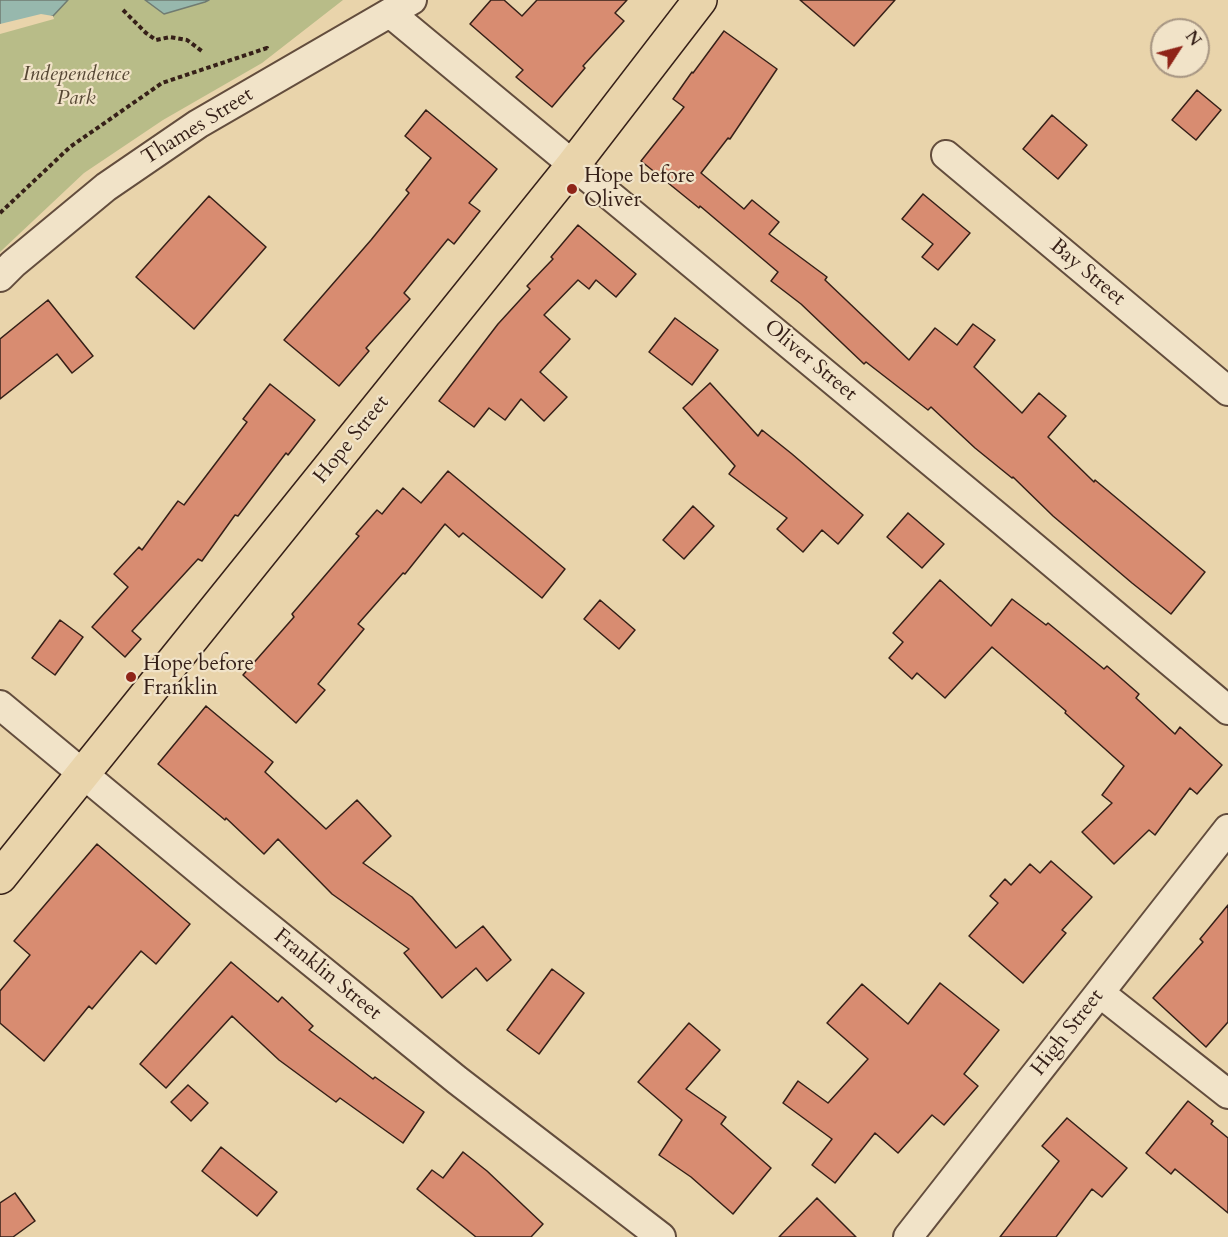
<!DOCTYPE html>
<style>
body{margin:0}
#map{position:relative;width:1228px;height:1237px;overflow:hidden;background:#e9d4ab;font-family:Cardo,serif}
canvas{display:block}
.north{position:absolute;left:1150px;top:18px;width:60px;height:60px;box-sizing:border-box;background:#f1e3c8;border:2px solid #a69582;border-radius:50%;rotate:54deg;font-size:16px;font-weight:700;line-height:24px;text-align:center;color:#362018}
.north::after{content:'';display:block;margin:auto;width:21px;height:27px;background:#8f2418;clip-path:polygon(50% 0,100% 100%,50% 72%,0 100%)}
</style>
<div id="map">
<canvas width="1228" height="1237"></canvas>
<div class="north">N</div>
</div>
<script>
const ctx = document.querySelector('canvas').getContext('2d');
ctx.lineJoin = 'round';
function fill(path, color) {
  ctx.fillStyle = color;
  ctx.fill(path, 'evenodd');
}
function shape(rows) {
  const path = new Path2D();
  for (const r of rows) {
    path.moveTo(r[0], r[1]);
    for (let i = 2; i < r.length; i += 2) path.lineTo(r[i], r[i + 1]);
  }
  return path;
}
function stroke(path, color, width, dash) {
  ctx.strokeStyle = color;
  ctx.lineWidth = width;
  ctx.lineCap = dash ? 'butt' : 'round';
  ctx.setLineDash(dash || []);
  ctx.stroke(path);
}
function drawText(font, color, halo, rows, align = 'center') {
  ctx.font = font + ' Cardo,serif';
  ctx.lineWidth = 4.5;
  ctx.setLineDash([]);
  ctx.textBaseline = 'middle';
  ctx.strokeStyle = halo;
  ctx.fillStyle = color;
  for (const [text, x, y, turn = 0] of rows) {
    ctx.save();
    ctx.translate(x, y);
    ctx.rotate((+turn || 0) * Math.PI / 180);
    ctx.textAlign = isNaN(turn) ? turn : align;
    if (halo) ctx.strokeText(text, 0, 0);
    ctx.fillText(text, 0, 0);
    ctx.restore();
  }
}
fill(shape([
 [68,0,145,0,164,14,205,2,209,0,343,0,262,63,163,120,84,173,0,252,0,31]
]), '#b8bc88');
const water = shape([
 [0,0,68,0,53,16,0,31,0,0],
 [145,0,209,0,205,2,164,14,145,0]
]);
fill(water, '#97b8ad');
stroke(water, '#707b71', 1.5);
fill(shape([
 [41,14,53,16,54,19,0,34,0,24]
]), '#e9d4ab');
const building = shape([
 [491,0,504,0,522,16,537,0,627,0,615,13,624,21,583,66,585,68,552,107,516,77,523,70,470,24,491,0],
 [800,0,895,0,854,46,800,0],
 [724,31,777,69,730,139,728,138,701,173,744,209,752,200,779,222,769,234,827,277,825,280,909,360,935,328,957,345,973,324,995,340,974,367,1022,413,1039,393,1066,416,1048,437,1094,482,1095,480,1205,572,1171,614,1132,583,1053,516,1013,477,1012,478,975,448,931,407,928,410,866,362,864,364,801,304,771,281,778,272,700,206,699,208,641,161,684,107,673,99,692,72,693,73,724,31],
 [1197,90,1221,110,1196,140,1172,120,1197,90],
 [426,110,497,169,469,203,480,211,454,244,448,239,404,293,410,299,366,348,369,351,339,386,284,340,371,240,409,193,406,190,431,158,405,136,426,110],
 [1052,115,1087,145,1058,179,1023,149,1052,115],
 [923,194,970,233,938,270,922,257,933,244,902,219,923,194],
 [209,196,266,247,194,329,136,277,209,196],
 [578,225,636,274,616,297,596,280,589,289,578,280,544,315,570,339,540,372,567,397,544,421,521,399,505,420,489,408,474,427,439,401,498,324,530,289,527,286,553,259,551,257,578,225],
 [48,300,93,356,72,373,57,354,0,399,0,339,48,300],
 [675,318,718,350,692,385,649,352,675,318],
 [710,383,758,436,762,430,792,454,863,515,838,544,822,530,803,552,777,529,787,518,729,474,735,466,683,408,710,383],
 [270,384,315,420,288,455,286,453,238,516,235,515,202,561,198,559,132,631,141,639,125,657,92,627,128,587,114,574,139,547,142,550,178,501,184,505,247,422,243,419,270,384],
 [448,471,565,569,542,598,463,533,459,537,445,524,405,574,403,573,358,624,364,629,318,684,325,690,296,723,243,675,294,617,292,614,359,536,356,534,377,510,382,514,403,488,421,503,448,471],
 [693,506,714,526,684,559,663,540,693,506],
 [908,513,944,544,922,568,887,537,908,513],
 [940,580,991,626,1012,599,1046,625,1048,623,1104,669,1107,666,1139,694,1136,698,1175,734,1180,727,1222,765,1197,794,1190,788,1155,835,1149,830,1114,864,1082,832,1112,803,1102,795,1124,766,1065,713,1066,711,992,647,945,698,917,673,912,679,889,658,903,642,893,633,940,580],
 [600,600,635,630,619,649,584,619,600,600],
 [60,620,83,637,55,675,32,658,60,620],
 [206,706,273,762,265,772,326,829,357,800,391,836,363,863,412,897,456,948,483,926,511,960,487,981,476,968,442,998,404,953,409,949,332,894,278,839,264,854,226,818,225,820,158,764,206,706],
 [97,844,190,924,156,964,141,951,92,1009,89,1006,44,1061,0,1023,0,991,30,955,14,941,97,844],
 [1051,861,1092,897,1062,930,1066,933,1023,983,969,936,998,903,990,896,1005,879,1011,885,1030,864,1040,873,1051,861],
 [1228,905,1228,1022,1206,1047,1153,998,1203,942,1200,939,1228,905],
 [231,962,278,1002,282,997,313,1026,309,1030,373,1079,375,1077,424,1112,403,1143,340,1098,336,1102,279,1060,232,1016,166,1088,140,1064,231,962],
 [552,969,584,993,539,1054,507,1030,552,969],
 [940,983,999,1030,964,1074,978,1086,944,1125,932,1115,898,1153,875,1133,835,1183,812,1165,832,1139,783,1103,798,1081,828,1103,868,1059,827,1023,862,984,908,1024,940,983],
 [689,1023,720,1050,686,1089,726,1117,721,1124,771,1168,733,1214,691,1177,659,1155,682,1120,638,1082,689,1023],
 [188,1085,208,1103,191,1121,171,1102,188,1085],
 [1188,1101,1213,1121,1211,1124,1228,1138,1228,1213,1175,1169,1171,1174,1146,1153,1188,1101],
 [1067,1118,1127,1168,1102,1197,1092,1189,1056,1237,1000,1237,1059,1161,1042,1146,1067,1118],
 [221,1147,277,1192,257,1216,202,1171,221,1147],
 [463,1152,487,1171,543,1224,531,1237,476,1237,417,1189,432,1170,443,1178,463,1152],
 [15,1193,35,1221,13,1237,0,1237,0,1203,15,1193],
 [817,1198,856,1237,779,1237,817,1198]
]);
fill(building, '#d88c71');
stroke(building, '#362018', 1.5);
const minor = shape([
 [390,13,999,518,1228,710],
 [946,155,1228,391],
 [0,277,13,264,106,187,198,124,412,0],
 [0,705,229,895,457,1080,661,1237],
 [1100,993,1228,1094],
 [908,1237,1228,829]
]);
const major = shape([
 [0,877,573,165,700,0]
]);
stroke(minor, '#634d3d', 32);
stroke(major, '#362018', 36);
stroke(shape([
 [123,10,146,33,156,40,170,37,187,40,203,52],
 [0,213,70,147,162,83,267,48,268,51]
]), '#362018', 4, [4.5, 3]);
stroke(minor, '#f1e3c8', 28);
stroke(major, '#e9d4ab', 33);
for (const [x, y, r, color] of [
 [572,189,6,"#8f2418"],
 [131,677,6,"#8f2418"]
]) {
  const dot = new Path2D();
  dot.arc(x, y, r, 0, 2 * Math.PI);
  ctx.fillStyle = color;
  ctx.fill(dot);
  stroke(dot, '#f1e3c8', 2);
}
drawText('italic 21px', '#564734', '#f1e3c8', [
 ["Independence",76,75],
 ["Park",76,99]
]);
drawText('21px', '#362018', '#f1e3c8', [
 ["Thames Street",198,127,-32],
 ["Bay Street",1087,273,40],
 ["Oliver Street",810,361,40],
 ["Hope Street",352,440,-51],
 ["Franklin Street",327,975,39],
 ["High Street",1068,1033,-52]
]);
drawText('21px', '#362018', '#f1e3c8', [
 ["Hope before",584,177],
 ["Oliver",584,201],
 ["Hope before",143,665],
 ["Franklin",143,689]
], 'left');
</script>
